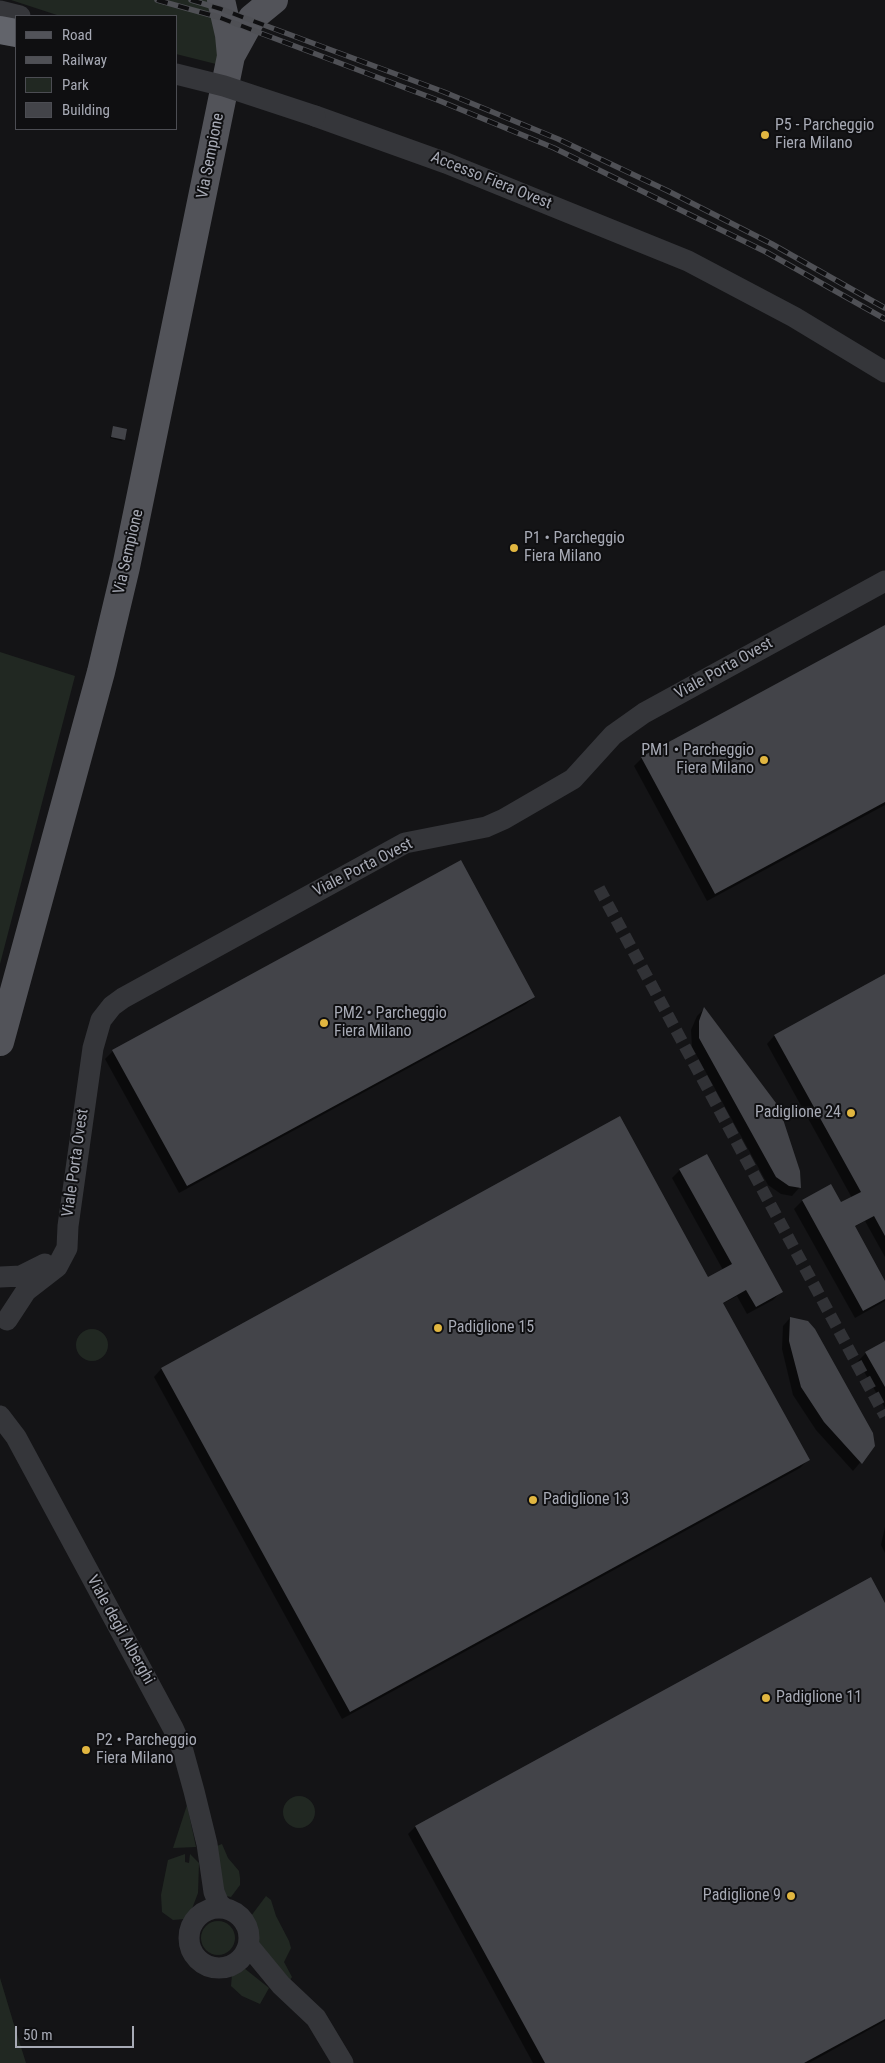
<!DOCTYPE html>
<meta charset="utf-8">
<style>
body{margin:0}
#map{position:relative;width:885px;height:2063px;overflow:hidden;background:#141416;font-family:"Roboto Condensed",sans-serif}
canvas{display:block}
.legend{position:absolute;left:15px;top:15px;width:162px;height:115px;box-sizing:border-box;background:#0f0f11;border:1px solid #4c4d53;margin:0;padding:6px 9px;list-style:none;font-size:15px;color:#a7aab5}
.legend li{display:flex;align-items:center;gap:10px;height:25px}
.legend b{width:25px;border:1px solid #4c4d53}
.scale{position:absolute;left:15px;top:2026px;width:119px;height:22px;box-sizing:border-box;border:2px solid #a7aab5;border-top:0;padding-left:6px;font-size:15px;line-height:18px;white-space:nowrap;color:#a7aab5;-webkit-text-stroke:4px #0f0f11;paint-order:stroke}
</style>
<div id="map">
<canvas width="885" height="2063"></canvas>
<ul class="legend">
<li><b style="height:6px;background:#525359"></b>Road</li>
<li><b style="height:6px;background:#4f5055"></b>Railway</li>
<li><b style="height:14px;background:#212822"></b>Park</li>
<li><b style="height:14px;background:#434449"></b>Building</li>
</ul>
<div class="scale">50 m</div>
</div>
<script>
const ctx = document.querySelector('canvas').getContext('2d');
ctx.lineJoin = 'round';
function fill(path, color) {
  ctx.fillStyle = color;
  ctx.fill(path, 'evenodd');
}
function shape(rows) {
  const path = new Path2D();
  for (const r of rows) {
    if (r.length === 3) {
      path.moveTo(r[0] + r[2], r[1]);
      path.arc(r[0], r[1], r[2], 0, 2 * Math.PI);
      continue;
    }
    path.moveTo(r[0], r[1]);
    for (let i = 2; i < r.length; i += 2) path.lineTo(r[i], r[i + 1]);
  }
  return path;
}
function stroke(path, color, width, dash) {
  ctx.strokeStyle = color;
  ctx.lineWidth = width;
  ctx.lineCap = dash ? 'butt' : 'round';
  ctx.setLineDash(dash || []);
  ctx.stroke(path);
}
function drawText(font, color, halo, rows, align = 'center') {
  ctx.font = font + ' "Roboto Condensed",sans-serif';
  ctx.lineWidth = 4;
  ctx.setLineDash([]);
  ctx.textBaseline = 'middle';
  ctx.strokeStyle = halo;
  ctx.fillStyle = color;
  for (const [text, x, y, turn = 0] of rows) {
    ctx.save();
    ctx.translate(x, y);
    ctx.rotate((+turn || 0) * Math.PI / 180);
    ctx.textAlign = isNaN(turn) ? turn : align;
    if (halo) ctx.strokeText(text, 0, 0);
    ctx.fillText(text, 0, 0);
    ctx.restore();
  }
}
fill(shape([
 [11,0,209,0,223,32,216,64,176,54,176,16,60,16],
 [0,652,75,676,0,964],
 [92,1345,16],
 [299,1812,16],
 [187,1805,196,1847,173,1848],
 [222,1844,228,1858,239,1871,240,1878,240,1885,231,1897,222,1895,217,1846],
 [185,1854,185,1862,189,1863,190,1854,199,1863,198,1893,190,1914,184,1919,173,1920,162,1912,161,1895,168,1860],
 [266,1896,271,1900,276,1916,289,1941,291,1948,284,1962,292,1977,290,1980,259,1944,258,1931,251,1916],
 [218,1938,17],
 [244,1968,269,1988,260,2004,242,1996,231,1986,232,1975],
 [0,1978,15,2028,26,2063,0,2063]
]), '#212822');
fill(shape([
 [114,427,126,430,122,441,110,438],
 [885,627,885,805,707,901,634,766,642,758],
 [885,975,885,1257,865,1221,854,1227,885,1283,885,1301,855,1318,794,1209,802,1201,831,1185,841,1204,852,1198,767,1044,774,1036],
 [534,997,526,1004,179,1193,105,1059,113,1051],
 [704,1009,799,1171,799,1188,792,1196,781,1194,768,1185,692,1047,691,1030,697,1016],
 [680,1170,781,1292,773,1300,747,1314,737,1296,722,1304,808,1460,800,1468,342,1719,154,1377,161,1369,708,1278,723,1270,672,1178],
 [790,1318,874,1446,853,1471,816,1430,793,1395,782,1349,783,1326],
 [885,1342,885,1408,858,1361,866,1353],
 [885,1527,885,1553,881,1545],
 [885,1606,885,2021,809,2063,533,2063,408,1834,415,1827]
]), '#0007');
fill(shape([
 [113,426,127,429,125,440,111,437],
 [885,625,885,802,715,894,641,757],
 [461,860,535,997,187,1186,112,1050],
 [885,974,885,1236,874,1216,855,1226,885,1281,885,1299,863,1311,802,1200,831,1184,841,1202,861,1192,774,1035],
 [704,1007,779,1107,800,1171,801,1188,789,1186,776,1177,699,1038,699,1021],
 [620,1116,708,1277,732,1264,679,1169,707,1154,783,1292,756,1307,746,1290,723,1303,810,1460,350,1712,161,1368],
 [790,1317,808,1321,815,1329,873,1433,875,1446,862,1464,824,1422,801,1387,789,1341],
 [885,1341,885,1387,865,1352],
 [871,1577,885,1603,885,2019,804,2063,545,2063,415,1826]
]), '#434449');
stroke(shape([
 [599,888,885,1416]
]), '#313236', 12, [12, 6]);
stroke(shape([
 [0,11,20,16],
 [315,116,446,163,688,261,794,317,885,372],
 [0,1277,21,1276,45,1264],
 [7,1320,26,1291,57,1267,67,1248,68,1226,93,1048,101,1020,112,1006,123,998,405,843,486,827,504,819,573,779,613,735,644,713,885,581],
 [0,1416,16,1437,173,1728,183,1751,194,1791,207,1844,214,1892,219,1904,224,1908],
 [219,1938,30],
 [248,1945,281,1985,316,2018,343,2063]
]), '#35363a', 21);
stroke(shape([
 [221,0,229,35,231,56],
 [0,1042,101,672,126,567,231,56,252,18,274,0]
]), '#525359', 28);
stroke(shape([
 [0,30,16,33]
]), '#62646b', 28);
const rail = shape([
 [157,0,218,17,440,101,554,148,766,252,885,319],
 [191,0,221,9,444,92,558,139,668,191,772,244,885,308]
]);
stroke(rail, '#4f5055', 5.5);
stroke(rail, '#0f0f11', 4, [11]);
stroke(shape([
 [176,74,224,86,315,116]
]), '#35363a', 21);
for (const [x, y, r, color] of [
 [765,135,5,"#e1b640"],
 [514,548,5,"#e1b640"],
 [764,760,5,"#e1b640"],
 [324,1023,5,"#e1b640"],
 [851,1113,5,"#e1b640"],
 [438,1328,5,"#e1b640"],
 [533,1500,5,"#e1b640"],
 [766,1698,5,"#e1b640"],
 [86,1750,5,"#e1b640"],
 [791,1896,5,"#e1b640"]
]) {
  const dot = new Path2D();
  dot.arc(x, y, r, 0, 2 * Math.PI);
  ctx.fillStyle = color;
  ctx.fill(dot);
  stroke(dot, '#0f0f11', 2);
}
drawText('16px', '#a7aab5', '#0f0f11', [
 ["P5 - Parcheggio",775,126],
 ["Fiera Milano",775,144],
 ["P1 • Parcheggio",524,539],
 ["Fiera Milano",524,557],
 ["PM1 • Parcheggio",754,751,"right"],
 ["Fiera Milano",754,769,"right"],
 ["PM2 • Parcheggio",334,1014],
 ["Fiera Milano",334,1032],
 ["Padiglione 24",841,1113,"right"],
 ["Padiglione 15",448,1328],
 ["Padiglione 13",543,1500],
 ["Padiglione 11",776,1698],
 ["P2 • Parcheggio",96,1741],
 ["Fiera Milano",96,1759],
 ["Padiglione 9",781,1896,"right"]
], 'left');
drawText('16px', '#a7aab5', '#0f0f11', [
 ["Via Sempione",211,156,-79],
 ["Accesso Fiera Ovest",491,181,22],
 ["Via Sempione",129,552,-77],
 ["Viale Porta Ovest",724,669,-29],
 ["Viale Porta Ovest",363,868,-27],
 ["Viale Porta Ovest",76,1163,-82],
 ["Viale degli Alberghi",120,1630,61]
]);
</script>
